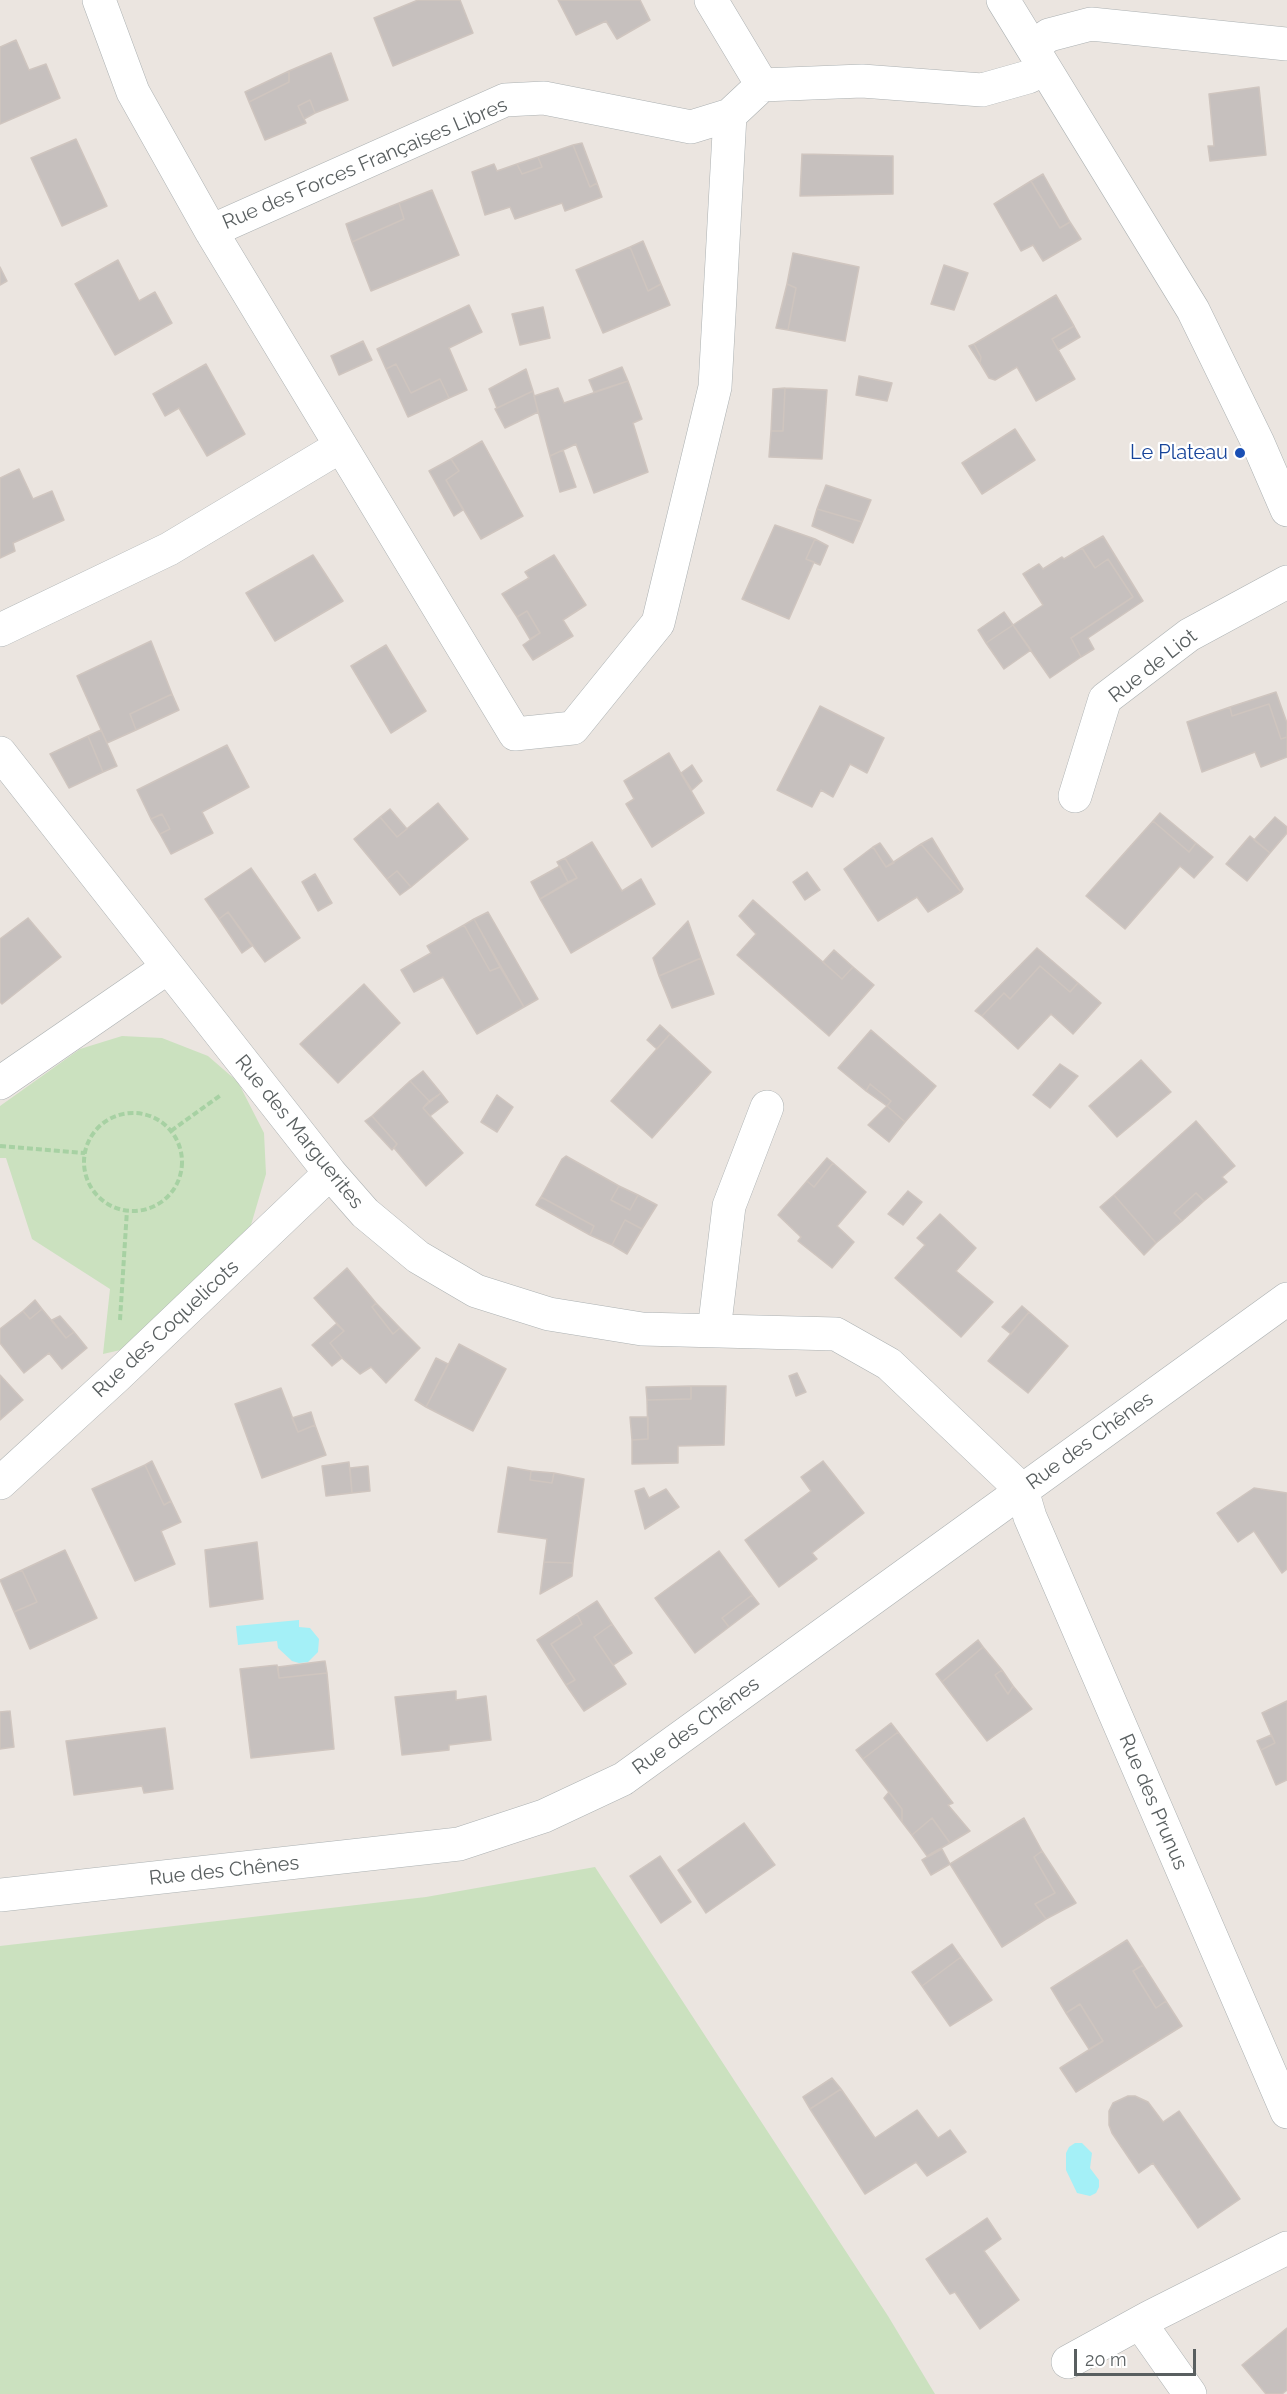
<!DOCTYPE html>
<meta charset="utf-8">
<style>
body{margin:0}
#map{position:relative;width:1287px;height:2394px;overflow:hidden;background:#ebe5e0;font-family:Raleway,sans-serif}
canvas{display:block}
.scale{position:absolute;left:1074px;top:2349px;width:122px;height:27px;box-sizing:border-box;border:3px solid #595f60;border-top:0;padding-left:8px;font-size:18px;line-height:21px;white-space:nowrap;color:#595f60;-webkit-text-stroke:4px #fff;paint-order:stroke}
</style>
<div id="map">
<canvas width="1287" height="2394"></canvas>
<div class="scale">20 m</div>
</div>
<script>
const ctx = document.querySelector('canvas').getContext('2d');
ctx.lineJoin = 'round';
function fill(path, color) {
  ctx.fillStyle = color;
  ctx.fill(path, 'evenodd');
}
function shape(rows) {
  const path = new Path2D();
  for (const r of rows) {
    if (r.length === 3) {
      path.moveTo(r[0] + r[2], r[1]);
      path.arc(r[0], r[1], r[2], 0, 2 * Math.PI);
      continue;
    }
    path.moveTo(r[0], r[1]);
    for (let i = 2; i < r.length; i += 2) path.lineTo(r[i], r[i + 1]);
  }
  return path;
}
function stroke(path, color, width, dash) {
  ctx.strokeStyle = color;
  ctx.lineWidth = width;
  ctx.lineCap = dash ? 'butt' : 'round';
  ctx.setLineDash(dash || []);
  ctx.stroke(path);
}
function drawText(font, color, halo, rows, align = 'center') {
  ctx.font = font + ' Raleway,sans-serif';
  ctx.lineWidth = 4.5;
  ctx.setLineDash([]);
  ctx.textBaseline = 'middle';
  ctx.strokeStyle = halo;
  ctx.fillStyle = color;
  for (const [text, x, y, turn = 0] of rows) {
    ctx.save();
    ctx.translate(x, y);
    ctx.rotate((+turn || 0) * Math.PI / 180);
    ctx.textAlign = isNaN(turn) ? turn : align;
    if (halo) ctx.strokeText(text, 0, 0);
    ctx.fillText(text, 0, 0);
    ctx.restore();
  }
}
fill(shape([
 [122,1036,162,1038,208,1056,238,1082,264,1133,266,1174,251,1225,125,1349,103,1354,110,1289,32,1239,6,1158,0,1158,0,1106,80,1049],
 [595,1867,888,2316,935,2394,0,2394,0,1946,426,1897]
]), '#cbe1bf');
fill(shape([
 [299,1620,299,1627,310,1628,319,1639,318,1652,308,1662,299,1663,292,1661,278,1648,277,1641,238,1645,236,1626],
 [1075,2143,1082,2143,1092,2153,1090,2168,1099,2180,1099,2187,1096,2193,1090,2196,1077,2193,1066,2170,1066,2153,1069,2147]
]), '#a4f0f7');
const building = shape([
 [418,0,460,0,473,33,393,66,374,18,418,0],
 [558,0,640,0,650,20,617,39,606,21,576,35,558,0],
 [16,40,29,70,46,64,60,98,0,124,0,47,16,40],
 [331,53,348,100,315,113,310,100,298,106,306,123,265,140,249,102,289,82,289,71,331,53],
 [289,71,289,82,249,102,245,92,289,71],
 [1259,87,1266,155,1210,161,1208,146,1214,146,1209,94,1259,87],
 [310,100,315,113,304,119,298,106,310,100],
 [76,139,107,206,62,226,31,158,76,139],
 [582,143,597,183,590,187,573,145,582,143],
 [573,145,590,187,597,183,602,197,565,211,562,203,515,219,510,207,485,215,472,172,494,164,497,171,517,164,522,174,542,167,538,157,573,145],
 [802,154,893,156,893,194,800,196,802,154],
 [538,157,542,167,522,174,517,164,538,157],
 [1043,174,1070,222,1060,228,1031,181,1043,174],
 [1031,181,1060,228,1070,222,1081,239,1043,261,1033,245,1021,251,994,204,1031,181],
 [432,190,459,255,371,291,352,242,404,219,399,203,432,190],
 [399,203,404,219,352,242,346,224,399,203],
 [643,241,661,284,648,291,630,247,643,241],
 [630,247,648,291,661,284,670,305,603,333,576,270,630,247],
 [793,253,859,267,845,341,788,330,796,288,787,284,793,253],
 [118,260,139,301,155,292,172,323,115,355,75,284,118,260],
 [944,265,968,273,954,310,931,304,944,265],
 [0,267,7,281,0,285,0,267],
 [787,284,796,288,788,330,776,328,787,284],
 [1056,295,1074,326,1052,339,1075,379,1036,401,1017,367,995,380,989,378,980,363,981,357,974,344,1056,295],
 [469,305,482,332,449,348,467,390,449,398,440,379,411,393,396,364,386,369,377,349,469,305],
 [543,307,550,338,520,345,512,314,543,307],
 [1074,326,1080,337,1058,350,1052,339,1074,326],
 [363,341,372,360,339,375,331,356,363,341],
 [974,344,981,357,980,363,969,346,974,344],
 [206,364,245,434,207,456,179,408,165,416,153,394,206,364],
 [396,364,411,393,440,379,449,398,408,417,386,369,396,364],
 [622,367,628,381,594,392,589,380,622,367],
 [526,369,533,391,497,408,489,389,526,369],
 [859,376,892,383,887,401,856,395,859,376],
 [628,381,642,419,633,423,648,472,594,493,576,444,550,456,534,396,558,388,564,403,628,381],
 [785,388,783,431,771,431,773,389,785,388],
 [785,388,827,390,822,459,769,457,771,431,783,431,785,388],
 [533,391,538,412,505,428,495,409,533,391],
 [1015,429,1035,460,982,494,962,463,1015,429],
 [482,441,523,516,481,539,446,480,459,471,451,459,482,441],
 [563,450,576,487,560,492,550,456,563,450],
 [451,459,459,471,446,480,463,510,454,516,429,471,451,459],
 [19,469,33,499,52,491,64,520,13,543,15,551,0,558,0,478,19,469],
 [826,485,871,500,862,522,817,509,826,485],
 [817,509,862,522,853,543,812,526,817,509],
 [775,525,815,539,806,559,814,562,789,619,742,599,775,525],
 [1103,536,1143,601,1088,638,1094,649,1081,657,1071,638,1133,597,1108,559,1095,568,1082,548,1103,536],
 [815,539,828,546,820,565,806,559,815,539],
 [1082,548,1095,568,1108,559,1133,597,1071,638,1081,657,1050,678,1013,625,1043,605,1023,574,1039,564,1043,569,1062,557,1064,559,1082,548],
 [313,555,343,601,275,641,246,593,313,555],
 [554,555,586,605,563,620,573,636,533,660,523,645,540,633,527,611,517,617,502,594,529,578,525,572,554,555],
 [527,611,540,633,530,639,517,617,527,611],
 [1004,612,1013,625,986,643,978,630,1004,612],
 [1013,625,1031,650,1004,669,986,643,1013,625],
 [151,641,172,694,130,714,136,730,107,743,77,676,151,641],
 [386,645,426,711,391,733,351,666,386,645],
 [1276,692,1287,723,1287,737,1281,739,1269,704,1232,716,1230,707,1276,692],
 [172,694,179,710,136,730,130,714,172,694],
 [1269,704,1281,739,1287,737,1287,757,1261,767,1255,752,1202,772,1187,722,1230,707,1232,716,1269,704],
 [820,706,884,738,867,773,850,764,833,797,821,790,812,807,777,790,820,706],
 [101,730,117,766,103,772,88,736,101,730],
 [88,736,103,772,69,788,50,754,88,736],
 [227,745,249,787,202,812,213,833,171,854,160,834,170,829,162,814,151,819,137,790,227,745],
 [669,753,704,813,652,847,626,804,634,799,624,781,669,753],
 [692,765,702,781,692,790,681,773,692,765],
 [438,803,468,839,411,887,397,871,387,879,354,839,380,817,397,837,438,803],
 [390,809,407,829,397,837,380,817,390,809],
 [1160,813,1196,843,1189,852,1153,821,1160,813],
 [162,814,170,829,160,834,151,819,162,814],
 [1275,817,1287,827,1287,833,1270,853,1254,840,1275,817],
 [1153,821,1189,852,1196,843,1213,857,1194,878,1180,866,1125,929,1086,896,1153,821],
 [1250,836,1270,853,1247,881,1226,864,1250,836],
 [932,838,963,889,961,892,921,844,932,838],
 [592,842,622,891,641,879,655,904,571,953,540,899,577,878,565,858,592,842],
 [880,843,894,863,886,867,873,847,880,843],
 [921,844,961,892,928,912,917,897,878,921,844,869,873,847,886,867,921,844],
 [565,858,577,878,568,882,557,862,565,858],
 [560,866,568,882,540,899,531,882,560,866],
 [251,868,300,938,265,962,228,912,219,919,205,899,251,868],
 [397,871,411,887,400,895,387,879,397,871],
 [807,872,820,890,805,900,793,882,807,872],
 [315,874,332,903,318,911,302,882,315,874],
 [753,900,842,979,853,967,874,985,829,1036,737,955,756,934,739,916,753,900],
 [228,912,252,946,242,953,219,919,228,912],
 [488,912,538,999,524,1007,474,919,488,912],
 [28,918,61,957,2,1004,0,1002,0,939,28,918],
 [474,919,500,967,490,971,464,925,474,919],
 [688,921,701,958,659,976,653,958,688,921],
 [464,925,490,971,500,967,524,1007,477,1034,443,977,414,992,401,970,431,953,427,946,464,925],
 [1037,948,1078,983,1070,992,1040,966,1010,999,1004,993,982,1016,975,1011,1037,948],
 [834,950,853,967,842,979,823,962,834,950],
 [701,958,714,994,672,1008,659,976,701,958],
 [1040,966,1070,992,1078,983,1101,1003,1073,1034,1051,1014,1018,1049,982,1016,1004,993,1010,999,1040,966],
 [364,984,400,1023,338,1083,300,1044,364,984],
 [660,1025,670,1034,657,1049,647,1040,660,1025],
 [871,1030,936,1086,905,1122,887,1106,891,1101,870,1084,866,1091,838,1068,871,1030],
 [670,1034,711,1072,652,1138,611,1101,670,1034],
 [1141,1060,1171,1092,1117,1137,1089,1106,1141,1060],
 [1060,1064,1078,1076,1050,1108,1033,1095,1060,1064],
 [423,1071,441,1093,429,1101,410,1081,423,1071],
 [410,1081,429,1101,423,1108,463,1153,426,1186,394,1148,397,1144,372,1116,410,1081],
 [870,1084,891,1101,887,1106,866,1091,870,1084],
 [441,1093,448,1102,430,1116,423,1108,441,1093],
 [497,1095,513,1107,497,1132,481,1122,497,1095],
 [887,1106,905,1122,889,1142,868,1125,887,1106],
 [372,1116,397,1144,392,1150,365,1121,372,1116],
 [1196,1121,1235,1166,1222,1177,1227,1182,1204,1201,1196,1193,1174,1213,1182,1221,1156,1243,1114,1195,1196,1121],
 [566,1156,619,1186,611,1200,630,1210,638,1195,657,1205,642,1229,625,1220,612,1245,590,1235,594,1226,541,1197,562,1159,566,1156],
 [827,1158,833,1163,814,1187,807,1181,827,1158],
 [833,1163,866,1192,837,1226,854,1242,832,1268,798,1241,801,1237,778,1215,807,1181,814,1187,833,1163],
 [619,1186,638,1195,630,1210,611,1200,619,1186],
 [908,1191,922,1202,903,1225,888,1214,908,1191],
 [1196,1193,1204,1201,1182,1221,1174,1213,1196,1193],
 [1114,1195,1156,1243,1144,1255,1100,1207,1114,1195],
 [541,1197,594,1226,590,1235,536,1205,541,1197],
 [940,1214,976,1248,956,1271,993,1302,961,1337,895,1278,925,1245,917,1238,940,1214],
 [625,1220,642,1229,627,1254,612,1245,625,1220],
 [347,1268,376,1303,372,1307,393,1334,400,1328,420,1348,386,1383,371,1367,360,1374,342,1358,330,1343,344,1331,314,1298,347,1268],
 [35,1300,42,1309,30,1319,23,1311,35,1300],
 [376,1303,400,1328,393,1334,372,1307,376,1303],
 [1022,1306,1029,1312,1011,1334,1002,1327,1022,1306],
 [42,1309,66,1338,74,1332,87,1348,62,1369,49,1353,24,1373,0,1343,0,1329,23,1311,30,1319,42,1309],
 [1029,1312,1068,1346,1028,1393,988,1361,1029,1312],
 [60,1316,74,1332,66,1338,52,1320,60,1316],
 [336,1324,344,1331,330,1343,342,1358,332,1366,312,1345,336,1324],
 [459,1344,506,1369,473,1431,426,1407,459,1344],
 [436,1358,448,1364,426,1407,415,1400,436,1358],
 [797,1373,806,1392,796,1396,789,1376,797,1373],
 [0,1375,23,1400,0,1420,0,1375],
 [691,1386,726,1386,724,1445,678,1446,678,1463,632,1464,632,1440,648,1439,647,1400,691,1399,691,1386],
 [691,1386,691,1399,647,1400,646,1387,691,1386],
 [281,1388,298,1432,315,1425,326,1455,262,1478,235,1404,281,1388],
 [311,1412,315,1425,298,1432,292,1418,311,1412],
 [630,1417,648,1417,648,1439,632,1440,630,1417],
 [152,1461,171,1501,164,1505,145,1465,152,1461],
 [823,1461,864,1513,812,1553,817,1559,779,1587,745,1540,811,1491,801,1477,823,1461],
 [349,1462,352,1493,326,1496,322,1466,349,1462],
 [145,1465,164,1505,171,1501,181,1522,161,1531,175,1564,135,1581,92,1489,145,1465],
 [368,1466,370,1491,352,1493,350,1468,368,1466],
 [508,1467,531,1471,530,1480,552,1483,554,1473,584,1479,573,1563,544,1562,547,1539,498,1532,508,1467],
 [531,1471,554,1473,552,1483,530,1480,531,1471],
 [644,1488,649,1498,666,1489,679,1507,645,1529,635,1491,644,1488],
 [1254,1488,1287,1493,1287,1569,1282,1573,1254,1531,1238,1542,1217,1513,1254,1488],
 [257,1542,263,1599,210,1607,205,1550,257,1542],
 [65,1550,97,1618,30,1649,14,1612,37,1602,22,1570,65,1550],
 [719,1551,752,1595,722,1618,729,1627,695,1653,655,1598,719,1551],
 [544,1562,573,1563,572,1576,540,1594,544,1562],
 [22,1570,37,1602,14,1612,0,1580,22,1570],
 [752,1595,759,1604,729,1627,722,1618,752,1595],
 [597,1601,612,1624,594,1637,626,1684,584,1711,566,1685,575,1680,551,1644,582,1624,577,1614,597,1601],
 [577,1614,582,1624,551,1644,575,1680,566,1685,537,1640,577,1614],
 [612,1624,632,1653,613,1665,594,1637,612,1624],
 [978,1640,983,1647,942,1682,936,1674,978,1640],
 [983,1647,1002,1670,995,1675,1008,1694,1013,1686,1032,1709,987,1741,942,1682,983,1647],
 [325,1661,327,1673,279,1678,278,1667,325,1661],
 [277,1665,279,1678,327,1673,334,1749,251,1758,240,1669,277,1665],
 [1002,1670,1013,1686,1008,1694,995,1675,1002,1670],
 [456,1691,456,1700,486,1696,491,1740,449,1745,449,1750,402,1755,395,1697,456,1691],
 [1287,1701,1287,1780,1276,1785,1261,1750,1275,1743,1262,1713,1287,1701],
 [10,1711,14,1747,0,1749,0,1712,10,1711],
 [891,1723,898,1732,863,1759,856,1750,891,1723],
 [165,1728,173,1789,144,1793,142,1786,74,1795,66,1741,165,1728],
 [898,1732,953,1803,948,1805,970,1831,950,1843,932,1818,912,1835,902,1822,902,1809,863,1759,898,1732],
 [1271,1735,1275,1743,1261,1750,1257,1741,1271,1735],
 [889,1792,902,1809,902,1822,884,1798,889,1792],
 [932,1818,950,1843,927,1856,912,1835,932,1818],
 [1024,1818,1042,1851,1034,1857,1055,1893,1035,1904,1046,1919,1002,1947,950,1864,1024,1818],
 [744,1823,775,1865,706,1913,678,1870,744,1823],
 [942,1849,950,1864,931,1875,922,1860,942,1849],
 [1042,1851,1076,1903,1046,1919,1035,1904,1055,1893,1034,1857,1042,1851],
 [660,1856,691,1902,661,1923,630,1876,660,1856],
 [1127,1940,1143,1965,1133,1971,1156,2008,1166,2001,1182,2026,1076,2092,1060,2068,1103,2041,1080,2004,1066,2013,1051,1988,1127,1940],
 [952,1944,961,1957,922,1986,912,1972,952,1944],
 [961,1957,992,2000,950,2026,922,1986,961,1957],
 [1143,1965,1166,2001,1156,2008,1133,1971,1143,1965],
 [1080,2004,1103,2041,1089,2049,1066,2013,1080,2004],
 [832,2078,841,2089,810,2109,803,2097,832,2078],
 [841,2089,875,2138,917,2110,938,2138,950,2130,966,2152,927,2176,916,2162,865,2194,810,2109,841,2089],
 [1128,2096,1135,2096,1148,2102,1163,2122,1179,2111,1240,2199,1198,2228,1153,2163,1139,2173,1112,2133,1109,2125,1109,2111,1113,2103,1128,2096],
 [987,2218,1001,2239,984,2251,1019,2300,980,2329,955,2292,950,2294,926,2259,987,2218],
 [1287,2328,1287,2390,1282,2394,1266,2394,1242,2365,1287,2328]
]);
fill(building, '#c6c0be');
stroke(building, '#cfc5bf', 1.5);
const street = shape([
 [99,0,133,92,211,231,515,734,573,728,658,623,715,387,730,115],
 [711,0,762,85],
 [1003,0,1193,310,1258,443,1287,510],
 [1032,47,1049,35,1091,24,1287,44],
 [211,231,505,100,544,98,691,127,730,115,762,85,862,81,982,90,1028,77,1045,69],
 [0,630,169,549,341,446],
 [0,753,330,1173,365,1213,418,1257,476,1291,549,1314,642,1329,836,1334,889,1364,1022,1490,1030,1517,1287,2112],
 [1075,796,1105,699,1189,635,1287,582],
 [0,1083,167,968],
 [714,1331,729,1206,767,1107],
 [0,1483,117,1376,330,1173],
 [0,1895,459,1844,544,1816,623,1779,1287,1299],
 [1140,2323,1190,2394],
 [1068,2362,1150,2317,1287,2248]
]);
stroke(street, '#acb1b2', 34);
stroke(shape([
 [133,1162,49],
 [171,1131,221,1095],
 [0,1146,85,1153],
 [120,1320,127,1210]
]), '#a7d1a3', 4, [6, 3]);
stroke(street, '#fff', 33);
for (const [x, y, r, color] of [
 [1240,453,6,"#1a4fb4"]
]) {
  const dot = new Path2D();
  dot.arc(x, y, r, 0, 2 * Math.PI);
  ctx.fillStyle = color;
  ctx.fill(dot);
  stroke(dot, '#fff', 2);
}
drawText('20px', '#595f60', '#fff', [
 ["Rue des Forces Françaises Libres",365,164,-23],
 ["Rue de Liot",1153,666,-38],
 ["Rue des Marguerites",299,1132,51],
 ["Rue des Coquelicots",166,1329,-43],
 ["Rue des Chênes",1090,1441,-36],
 ["Rue des Chênes",696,1726,-36],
 ["Rue des Prunus",1153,1802,67],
 ["Rue des Chênes",224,1871,-6]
]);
drawText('20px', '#164399', '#fff', [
 ["Le Plateau",1228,453]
], 'right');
</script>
